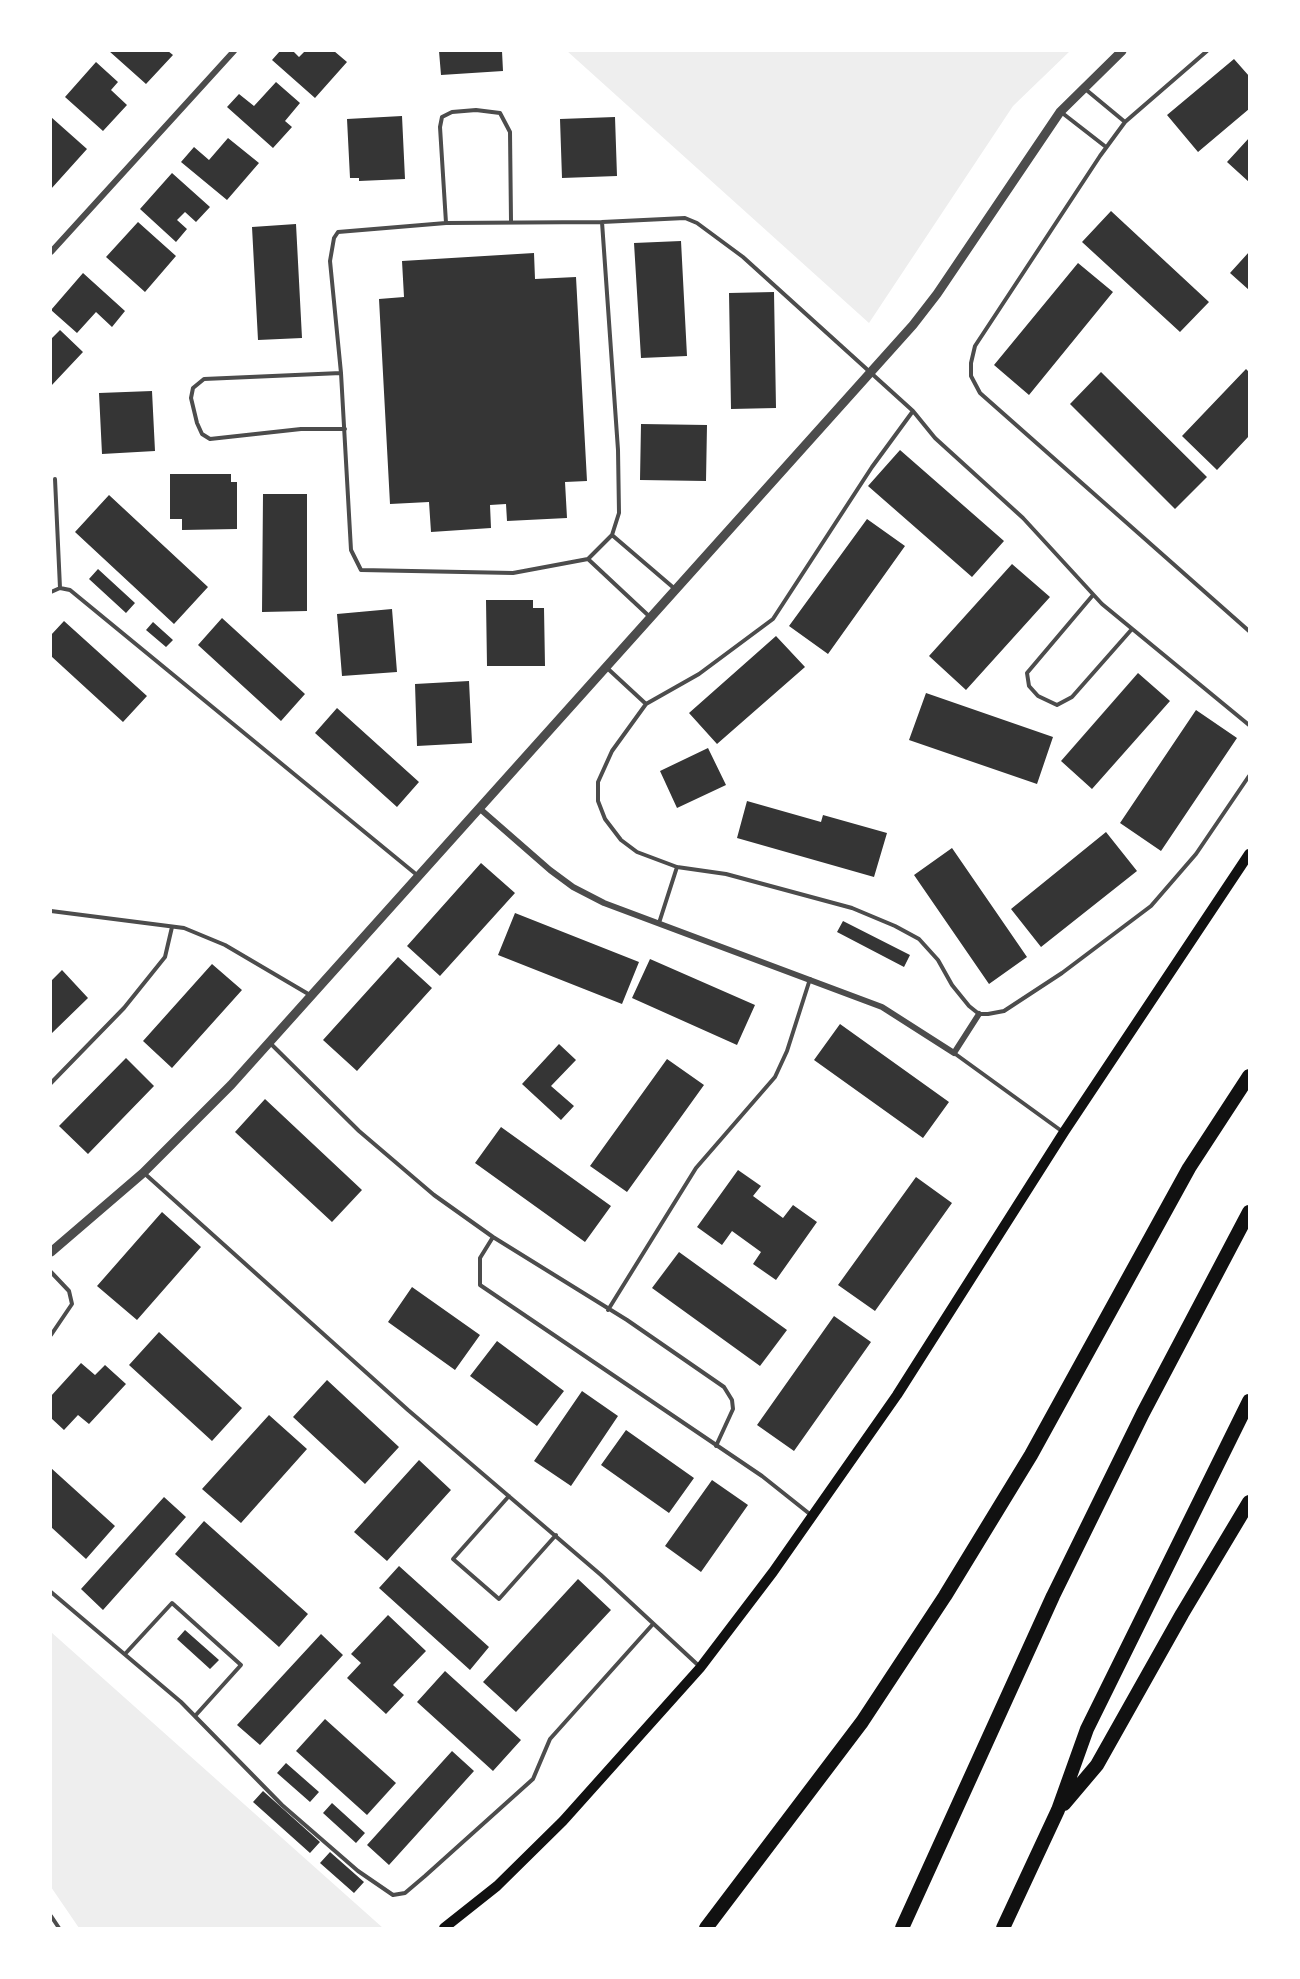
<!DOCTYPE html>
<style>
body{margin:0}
#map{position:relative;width:1300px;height:1979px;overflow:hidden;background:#fff;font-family:Signika,sans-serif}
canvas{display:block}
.frame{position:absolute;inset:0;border:52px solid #fff;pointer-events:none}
</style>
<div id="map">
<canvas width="1300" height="1979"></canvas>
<div class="frame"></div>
</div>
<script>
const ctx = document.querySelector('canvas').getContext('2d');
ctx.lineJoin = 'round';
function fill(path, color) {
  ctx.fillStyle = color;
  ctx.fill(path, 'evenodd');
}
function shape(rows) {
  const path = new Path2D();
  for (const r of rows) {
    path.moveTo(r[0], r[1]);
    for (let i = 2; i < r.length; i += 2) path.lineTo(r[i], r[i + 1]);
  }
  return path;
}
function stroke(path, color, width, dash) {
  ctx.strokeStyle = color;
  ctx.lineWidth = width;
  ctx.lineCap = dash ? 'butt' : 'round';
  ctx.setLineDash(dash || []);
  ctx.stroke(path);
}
fill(shape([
 [567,51,1070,51,1013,106,869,323],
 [51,1632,383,1928,79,1928,51,1887]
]), '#eee');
fill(shape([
 [109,51,168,51,173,55,146,84],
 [280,51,293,51,299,57,305,51,334,51,347,62,315,98,272,60],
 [439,51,502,51,503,71,441,75],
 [1234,59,1249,76,1249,109,1198,152,1167,115],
 [96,62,118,82,111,90,127,105,103,131,65,97],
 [276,82,300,103,285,121,292,127,273,148,227,107,239,94,254,106],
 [402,116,405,179,359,181,359,178,350,178,347,119],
 [51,117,87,149,51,189],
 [615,117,617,176,562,178,560,119],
 [228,138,259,163,227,200,181,162,194,147,209,160],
 [1249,138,1249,182,1227,162],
 [172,173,210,207,196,222,185,212,177,220,187,229,176,242,140,209],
 [1111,211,1209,302,1180,332,1082,242],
 [138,222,176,256,145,292,106,257],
 [296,224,302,338,258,340,252,227],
 [681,241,687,356,641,358,634,243],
 [1249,252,1249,290,1230,273],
 [534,253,535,279,576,277,587,481,565,482,567,518,507,521,506,504,490,505,491,528,431,532,429,502,390,504,379,299,404,297,402,261],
 [1078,263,1113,292,1029,395,994,365],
 [83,273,125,311,112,327,96,312,77,333,51,310],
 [774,292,776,408,731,409,729,293],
 [60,330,83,352,51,386,51,339],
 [1246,369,1249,372,1249,436,1217,470,1182,436],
 [1101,372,1207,477,1175,509,1070,404],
 [152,391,155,451,102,454,99,393],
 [641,424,707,425,706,481,640,480],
 [900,450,1004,541,972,577,868,486],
 [170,474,231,474,231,482,237,482,237,529,182,530,182,519,170,519],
 [263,494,307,494,307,611,262,612],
 [109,495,208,587,174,624,75,532],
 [867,519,905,546,828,654,789,626],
 [1012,564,1050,597,966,690,929,656],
 [98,569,135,603,126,613,89,579],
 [486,600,533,600,533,608,544,608,545,666,487,666],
 [392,609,397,672,342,676,337,614],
 [222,618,305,694,281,721,198,645],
 [64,621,147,696,123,722,51,656,51,635],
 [153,622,173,640,166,647,146,630],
 [776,636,805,667,717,744,689,713],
 [1138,673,1170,701,1092,789,1061,761],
 [469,681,472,743,417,746,415,684],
 [926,693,1053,737,1037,784,909,740],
 [337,708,419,782,397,807,315,733],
 [1196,710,1237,738,1161,851,1120,823],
 [708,748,726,785,677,808,660,771],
 [747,801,821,822,823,815,887,833,874,877,737,838],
 [1106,832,1137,871,1041,947,1011,909],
 [952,848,1027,957,989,984,914,875],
 [481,863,515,893,440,976,407,946],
 [515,913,639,962,622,1004,498,955],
 [843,921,910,955,904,967,837,932],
 [398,957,432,988,357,1071,323,1040],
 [650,959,755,1005,737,1045,632,998],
 [212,964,242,990,172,1068,143,1041],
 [62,970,88,998,51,1034,51,981],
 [840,1024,949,1102,923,1138,814,1060],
 [559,1044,576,1060,551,1086,574,1106,561,1120,522,1084],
 [126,1058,154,1086,88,1154,59,1126],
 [667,1059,704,1085,627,1192,590,1166],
 [265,1099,362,1190,332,1222,235,1132],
 [501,1127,611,1206,585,1242,475,1163],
 [738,1170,761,1186,753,1196,783,1218,793,1205,817,1222,776,1280,753,1264,761,1252,732,1231,722,1245,697,1227],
 [916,1177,952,1203,875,1311,838,1285],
 [162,1212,201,1247,137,1320,97,1286],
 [679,1252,787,1330,760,1366,652,1288],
 [412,1287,480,1335,455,1370,388,1322],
 [834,1316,871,1342,794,1451,757,1425],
 [159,1332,242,1408,212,1441,129,1365],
 [497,1341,564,1391,537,1426,470,1376],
 [81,1363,95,1375,105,1365,126,1384,89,1424,78,1415,64,1430,51,1418,51,1396],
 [327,1380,399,1447,365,1484,293,1417],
 [582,1391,618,1416,571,1486,534,1461],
 [269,1415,307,1449,241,1523,202,1489],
 [626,1430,694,1478,669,1513,601,1465],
 [419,1460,451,1490,387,1561,354,1532],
 [51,1468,115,1526,86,1559,51,1527],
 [712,1480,748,1505,701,1572,665,1546],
 [164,1497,186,1517,103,1610,81,1589],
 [204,1521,308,1614,279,1647,175,1554],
 [399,1566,489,1647,470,1670,379,1588],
 [578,1579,611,1610,516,1712,483,1682],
 [388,1615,426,1651,393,1685,404,1695,386,1714,347,1678,361,1663,351,1654],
 [185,1630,219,1660,210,1669,177,1639],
 [321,1634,343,1655,260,1745,237,1725],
 [445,1671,521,1740,493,1771,417,1702],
 [325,1719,396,1783,367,1815,296,1751],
 [452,1751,474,1771,389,1865,367,1845],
 [286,1763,319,1792,310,1802,277,1773],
 [263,1791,320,1842,310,1853,253,1802],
 [332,1803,365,1833,356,1843,323,1813],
 [330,1852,364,1882,354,1893,320,1863]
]), '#353535');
stroke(shape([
 [1207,51,1125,122,1100,156,975,346,971,363,971,376,980,393,1249,631],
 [1084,88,1125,122],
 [1061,112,1106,147],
 [446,223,440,127,442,117,452,112,476,110,500,113,510,132,511,221],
 [341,373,204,379,193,388,191,398,197,423,202,434,210,439,301,429,345,429],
 [913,411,872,467,773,619,699,674,646,704,612,751,598,782,598,801,605,819,621,840,637,852,677,867,726,874,852,908,895,926,919,939,938,960,952,985,969,1006,979,1014,988,1014,1004,1011,1062,973,1151,906,1196,854,1249,776],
 [55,479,60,588],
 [612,535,675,589],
 [588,559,513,573,361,570,351,550,341,373,330,261,334,238,338,232,446,223,602,222,685,218,697,223,743,257,913,411,935,438,1023,518,1102,604,1249,725],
 [588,559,612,535,619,513,618,450,602,222],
 [588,559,650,617],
 [51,592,60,588,70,590,417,875],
 [1093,595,1027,673,1029,686,1038,696,1057,705,1072,697,1132,629],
 [606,667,646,704],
 [51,911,184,928,225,945,310,995],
 [659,923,677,867],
 [269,1042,359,1131,434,1195,493,1237,627,1320,724,1387,732,1400,733,1409,716,1446],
 [954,1053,1063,1132],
 [51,1083,124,1008,165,957,172,927],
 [144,1173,408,1410,601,1575,699,1666],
 [493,1237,480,1258,480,1285,762,1476,811,1515],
 [51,1272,69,1291,72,1304,51,1335],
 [608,1310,696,1168,775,1077,787,1051,810,979],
 [509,1496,453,1559,499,1599,556,1535],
 [51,1592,181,1702,282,1805,358,1871,393,1895,405,1893,425,1876,533,1779,550,1739,653,1624],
 [125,1654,172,1603,241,1665,195,1716],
 [51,1916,59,1928]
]), '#4c4c4c', 4);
stroke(shape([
 [51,252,234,51],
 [479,808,550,870,573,887,604,903,882,1007,954,1053,979,1014]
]), '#4c4c4c', 6);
stroke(shape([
 [51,1252,143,1173,231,1085,913,325,937,294,1060,112,1122,51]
]), '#4c4c4c', 9);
stroke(shape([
 [444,1928,497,1886,563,1821,700,1668,773,1572,897,1395,1064,1132,1249,854]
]), '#111', 10);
stroke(shape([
 [1064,1804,1097,1765,1182,1614,1249,1502],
 [706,1928,862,1722,945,1596,1031,1455,1189,1168,1249,1076],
 [902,1928,1053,1596,1143,1413,1249,1212],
 [1003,1928,1058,1810,1087,1729,1249,1401]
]), '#111', 14);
</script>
